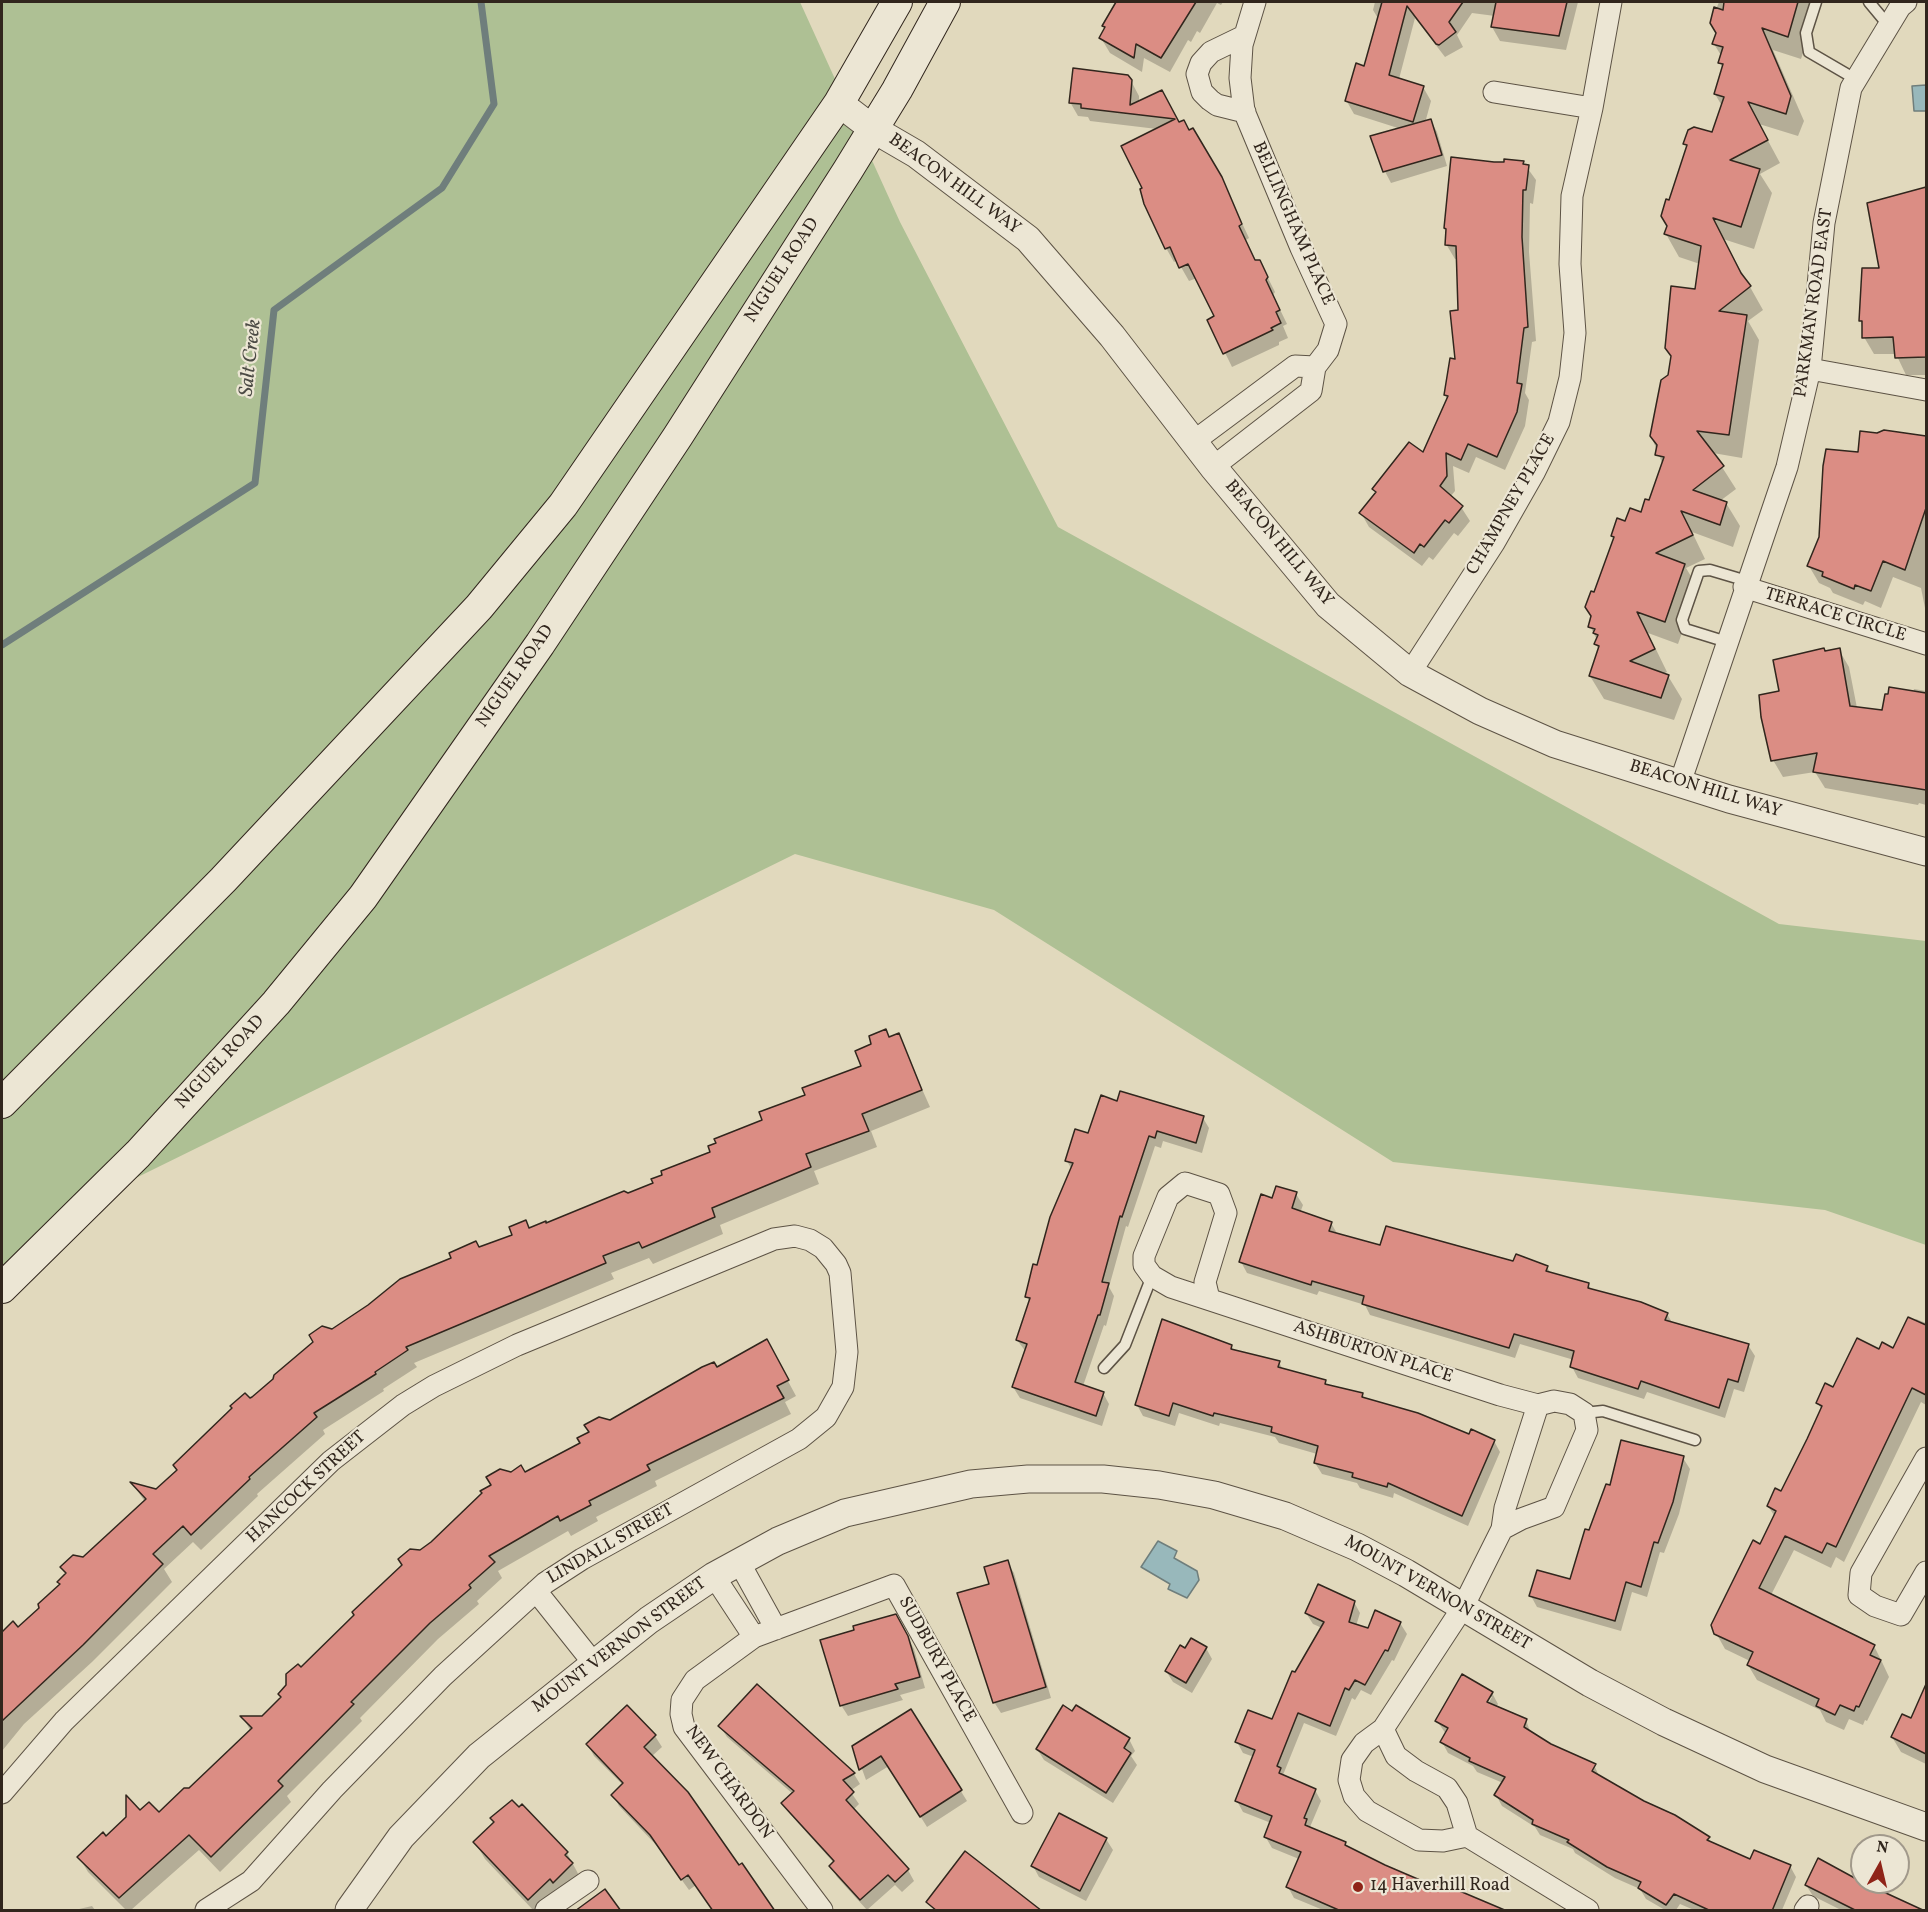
<!DOCTYPE html>
<style>
body{margin:0}
#map{position:relative;width:1928px;height:1912px;overflow:hidden;background:#e1d9bd;font-family:Vollkorn,serif}
canvas{display:block}
.frame{position:absolute;inset:0;border:3px solid #31261d;pointer-events:none}
.north{position:absolute;left:1850px;top:1834px;width:60px;height:60px;box-sizing:border-box;background:#ece6d4;border:2px solid #a1998b;border-radius:50%;rotate:8deg;font-size:16px;font-weight:700;line-height:24px;text-align:center;color:#31261d}
.north::after{content:'';display:block;margin:auto;width:21px;height:27px;background:#8f2418;clip-path:polygon(50% 0,100% 100%,50% 72%,0 100%)}
</style>
<div id="map">
<canvas width="1928" height="1912"></canvas>
<div class="frame"></div>
<div class="north">N</div>
</div>
<script>
const ctx = document.querySelector('canvas').getContext('2d');
ctx.lineJoin = 'round';
function fill(path, color) {
  ctx.fillStyle = color;
  ctx.fill(path, 'evenodd');
}
function shape(rows) {
  const path = new Path2D();
  for (const r of rows) {
    path.moveTo(r[0], r[1]);
    for (let i = 2; i < r.length; i += 2) path.lineTo(r[i], r[i + 1]);
  }
  return path;
}
function stroke(path, color, width, dash) {
  ctx.strokeStyle = color;
  ctx.lineWidth = width;
  ctx.lineCap = dash ? 'butt' : 'round';
  ctx.setLineDash(dash || []);
  ctx.stroke(path);
}
function drawText(font, color, halo, rows, align = 'center') {
  ctx.font = font + ' Vollkorn,serif';
  ctx.lineWidth = 4.5;
  ctx.setLineDash([]);
  ctx.textBaseline = 'middle';
  ctx.strokeStyle = halo;
  ctx.fillStyle = color;
  for (const [text, x, y, turn = 0] of rows) {
    ctx.save();
    ctx.translate(x, y);
    ctx.rotate((+turn || 0) * Math.PI / 180);
    ctx.textAlign = isNaN(turn) ? turn : align;
    if (halo) ctx.strokeText(text, 0, 0);
    ctx.fillText(text, 0, 0);
    ctx.restore();
  }
}
fill(shape([
 [2,2,800,2,900,222,1058,527,1779,924,1926,941,1926,1245,1825,1210,1393,1162,994,910,795,854,89,1201,2,1278]
]), '#aec094');
const water = shape([
 [1926,85,1926,111,1914,111,1912,86,1926,85],
 [1158,1541,1177,1551,1174,1558,1197,1571,1199,1580,1187,1598,1168,1589,1170,1584,1141,1567,1158,1541]
]);
fill(water, '#98b8bb');
stroke(water, '#6f7e7c', 1.5);
fill(shape([
 [1117,2,1223,2,1221,5,1217,3,1200,33,1197,31,1191,42,1188,40,1170,72,1144,58,1142,72,1110,53,1101,38,1105,29,1103,26],
 [1375,2,1578,2,1566,50,1500,41,1492,27,1495,16,1472,13,1457,35,1463,47,1445,57,1415,18,1399,79,1423,87,1431,101,1425,123,1431,121,1437,132,1447,166,1391,183,1379,160,1372,137,1401,129,1354,114,1346,100,1365,68,1379,20,1373,10],
 [1719,2,1820,3,1801,59,1773,50,1804,121,1798,136,1759,124,1780,163,1760,174,1772,193,1754,249,1723,239,1763,310,1748,321,1759,340,1742,458,1713,453,1736,489,1720,501,1726,503,1740,526,1733,547,1692,532,1705,559,1686,568,1698,588,1678,644,1648,633,1667,672,1663,674,1668,676,1682,699,1674,720,1604,699,1590,676,1599,650,1596,644,1597,640,1590,626,1595,594,1615,540,1612,536,1642,514,1650,502,1663,465,1651,436,1669,375,1672,358,1666,348,1696,291,1700,264,1679,257,1666,234,1670,202,1687,148,1685,144,1713,134,1722,106,1715,94,1723,68,1720,63,1722,57,1714,44,1717,33,1711,22],
 [1131,81,1139,96,1139,102,1162,92,1179,124,1208,158,1211,157,1249,238,1246,240,1256,261,1267,276,1275,292,1273,295,1287,324,1283,326,1288,338,1279,342,1279,345,1232,367,1209,320,1216,317,1197,278,1189,281,1177,260,1174,262,1166,248,1157,129,1090,121,1088,117,1078,116,1070,102],
 [1523,162,1536,180,1533,204,1530,203,1529,252,1536,341,1532,342,1525,393,1529,400,1525,426,1505,470,1476,457,1469,473,1453,466,1455,491,1450,497,1461,507,1470,521,1458,536,1454,533,1433,560,1429,557,1422,566,1369,527,1361,513,1377,493,1374,489,1424,455,1448,400,1445,395,1457,361,1459,312,1458,259,1455,259,1446,244,1494,164],
 [1926,187,1926,375,1906,375,1896,354,1874,354,1864,337,1861,321,1881,269,1869,204],
 [1884,431,1926,437,1926,613,1921,588,1893,577,1881,608,1865,601,1863,605,1833,593,1830,588,1819,583,1809,566,1860,454,1878,434],
 [1839,650,1849,667,1857,708,1883,712,1913,693,1914,689,1926,691,1926,805,1919,803,1918,805,1825,788,1815,772,1783,777,1773,760,1781,692,1794,655],
 [898,1035,930,1107,871,1131,877,1147,814,1171,819,1184,720,1225,723,1234,653,1264,649,1258,611,1273,614,1279,414,1363,417,1367,383,1389,384,1391,323,1430,325,1434,257,1494,258,1496,201,1550,193,1542,164,1569,172,1582,92,1662,24,1724,2,1751,2,1635,13,1624,18,1629,40,1609,66,1575,62,1568,83,1558,145,1502,133,1484,157,1491,178,1471,174,1466,332,1330,479,1249,655,1184,712,1153,807,1096,863,1067,890,1038],
 [1118,1103,1203,1118,1209,1128,1202,1153,1163,1141,1161,1148,1155,1146,1128,1227,1126,1226,1109,1287,1114,1296,1106,1326,1104,1325,1083,1386,1103,1393,1109,1404,1102,1426,1020,1398,1013,1387,1026,1352,1017,1340,1030,1303,1027,1296,1072,1170,1067,1161],
 [1296,1194,1303,1205,1300,1213,1331,1223,1338,1235,1381,1247,1547,1267,1551,1274,1588,1284,1592,1291,1667,1314,1673,1324,1748,1345,1755,1356,1744,1392,1734,1389,1725,1418,1647,1392,1644,1399,1578,1378,1572,1367,1574,1360,1520,1344,1515,1358,1370,1315,1365,1305,1319,1291,1317,1295,1247,1273,1241,1262,1273,1200],
 [1916,1319,1926,1323,1926,1405,1921,1402,1844,1562,1836,1557,1831,1568,1794,1550,1771,1595,1874,1646,1882,1662,1889,1677,1867,1721,1865,1720,1863,1725,1849,1719,1844,1730,1826,1722,1820,1710,1757,1680,1748,1665,1750,1661,1725,1649,1716,1633,1775,1517,1768,1506,1781,1493,1822,1410,1817,1402,1880,1351,1894,1350],
 [1231,1346,1234,1351,1279,1362,1283,1370,1325,1382,1327,1386,1362,1394,1365,1399,1470,1436,1494,1441,1500,1452,1468,1526,1394,1493,1393,1498,1360,1488,1357,1483,1322,1474,1315,1463,1317,1454,1279,1443,1275,1437,1220,1423,1219,1426,1179,1413,1175,1426,1143,1416,1137,1405],
 [775,1357,796,1396,785,1402,791,1414,655,1481,657,1486,596,1517,598,1521,571,1536,568,1531,498,1571,502,1578,477,1601,479,1604,438,1639,360,1718,362,1721,287,1796,291,1802,220,1872,199,1850,131,1910,126,1910,88,1872,79,1857,140,1812,159,1815,190,1789,251,1732,243,1717,263,1718,282,1699,301,1669,420,1551,525,1474,582,1443,610,1421,717,1369],
 [1683,1458,1690,1469,1679,1514,1664,1553,1660,1552,1647,1597,1632,1592,1621,1631,1537,1607,1531,1596,1571,1581,1611,1487],
 [1007,1562,1014,1573,1051,1698,1001,1713,994,1702],
 [1354,1602,1360,1613,1356,1626,1368,1630,1400,1623,1407,1634,1394,1661,1392,1660,1371,1695,1361,1690,1355,1700,1352,1698,1336,1736,1304,1723,1283,1775,1315,1790,1321,1801,1310,1827,1345,1843,1349,1849,1435,1888,1503,1910,1323,1910,1294,1898,1288,1887,1299,1859,1272,1848,1265,1836,1271,1823,1243,1812,1237,1801,1254,1757,1243,1753,1237,1742,1272,1721,1322,1628,1313,1624,1306,1613],
 [895,1616,914,1649,925,1688,900,1695,903,1700,848,1716,841,1705],
 [1206,1648,1212,1659,1192,1693,1173,1682,1166,1671],
 [1926,1688,1926,1764,1901,1752,1892,1737,1911,1720],
 [1492,1693,1498,1704,1496,1707,1526,1720,1531,1734,1551,1746,1594,1765,1600,1778,1708,1838,1712,1844,1751,1861,1790,1866,1796,1877,1782,1910,1694,1910,1680,1904,1676,1910,1665,1910,1646,1899,1640,1889,1615,1878,1575,1853,1573,1849,1540,1835,1535,1827,1502,1806,1496,1795,1503,1783,1477,1772,1473,1766,1448,1753,1442,1742,1446,1734,1437,1721],
 [1488,1697,1492,1697,1485,1709],
 [911,1711,967,1801,927,1827,889,1766,866,1780,854,1747],
 [720,1726,854,1774,860,1784,850,1791,859,1804,853,1810,908,1870,914,1881,902,1892,895,1885,867,1910,837,1877,831,1866,834,1863,790,1814,783,1803,793,1794,727,1737],
 [655,1736,662,1747,652,1756,687,1793,773,1910,696,1885,689,1890,658,1847,619,1806,613,1795,623,1785,594,1756,588,1745],
 [1129,1739,1135,1751,1131,1756,1137,1765,1113,1803,1044,1760,1037,1749],
 [495,1823,567,1853,582,1881,545,1910,533,1910,485,1859,475,1842],
 [1106,1839,1113,1850,1086,1901,1039,1877,1033,1866],
 [1819,1860,1898,1899,1904,1910,1841,1910,1813,1896,1806,1885],
 [92,1906,95,1910,75,1910]
]), '#0003');
stroke(shape([
 [2,645,255,483,274,310,442,188,494,104,481,2]
]), '#6f7e7c', 7);
const building = shape([
 [1116,2,1196,2,1161,58,1136,44,1134,58,1099,38,1105,27,1102,26,1116,2],
 [1382,2,1463,2,1449,22,1456,32,1439,45,1436,44,1407,6,1389,75,1424,86,1413,122,1345,101,1356,63,1364,66,1382,2],
 [1496,2,1567,2,1559,36,1491,27,1496,2],
 [1724,2,1798,2,1788,37,1762,28,1791,96,1786,114,1748,102,1768,140,1730,160,1760,169,1741,227,1713,218,1741,273,1751,286,1719,311,1747,315,1729,435,1697,431,1724,466,1693,490,1727,502,1720,525,1681,511,1693,535,1656,553,1685,564,1665,622,1637,612,1655,649,1630,661,1669,675,1661,698,1589,676,1599,646,1594,644,1598,635,1593,633,1595,629,1588,627,1591,616,1585,607,1591,591,1594,592,1614,537,1611,536,1617,518,1625,521,1630,508,1641,512,1645,499,1649,500,1664,457,1655,455,1657,445,1650,436,1661,380,1668,375,1671,356,1665,348,1671,286,1695,289,1701,246,1664,234,1667,226,1661,216,1666,199,1669,200,1687,145,1683,144,1688,130,1694,127,1712,132,1724,97,1714,94,1723,64,1718,63,1723,47,1712,44,1716,33,1710,23,1714,7,1723,10,1724,2],
 [1073,68,1128,75,1132,80,1130,105,1162,90,1179,122,1184,120,1189,130,1193,128,1222,177,1242,224,1239,226,1255,260,1260,260,1268,277,1266,280,1280,310,1276,312,1281,323,1271,328,1273,330,1223,354,1207,320,1214,316,1188,264,1179,268,1170,247,1165,249,1144,204,1140,189,1142,188,1121,146,1175,119,1081,108,1081,104,1069,103,1073,68],
 [1431,119,1442,155,1383,172,1370,136,1431,119],
 [1451,157,1494,162,1504,162,1504,159,1524,161,1523,164,1529,165,1526,190,1523,190,1522,237,1528,327,1524,328,1517,383,1522,384,1517,412,1497,457,1468,444,1461,460,1446,453,1447,476,1440,486,1463,506,1449,523,1445,520,1424,547,1420,544,1414,553,1359,513,1376,492,1372,489,1409,442,1423,452,1448,396,1444,395,1450,358,1455,359,1450,311,1458,310,1456,246,1445,245,1446,229,1444,228,1451,157],
 [1926,187,1926,357,1895,358,1893,337,1862,338,1862,321,1859,321,1862,268,1879,268,1867,203,1926,187],
 [1884,430,1926,436,1926,508,1905,570,1883,561,1871,591,1855,585,1854,589,1822,576,1823,572,1807,566,1819,537,1823,466,1826,449,1858,452,1860,431,1877,433,1884,430],
 [1824,648,1825,651,1840,648,1850,706,1882,710,1885,694,1888,694,1889,687,1926,693,1926,790,1813,772,1817,753,1771,761,1761,717,1759,695,1779,691,1773,660,1824,648],
 [886,1029,889,1037,899,1033,922,1090,862,1114,869,1131,806,1154,811,1167,712,1208,715,1217,642,1248,639,1242,603,1256,606,1263,406,1347,408,1350,375,1372,376,1374,314,1413,317,1417,249,1477,250,1479,191,1535,183,1526,153,1554,163,1564,83,1645,2,1721,2,1632,13,1621,18,1627,39,1608,38,1604,60,1584,57,1582,66,1573,60,1567,73,1555,83,1557,146,1499,130,1482,156,1489,177,1470,173,1465,232,1408,230,1406,245,1393,250,1398,252,1397,273,1379,274,1375,313,1342,309,1335,322,1326,332,1329,368,1305,400,1279,451,1258,449,1253,476,1241,479,1247,512,1235,509,1227,526,1220,529,1228,546,1221,546,1223,624,1191,628,1193,653,1183,651,1179,662,1175,661,1171,710,1152,708,1146,716,1143,714,1139,762,1120,759,1112,805,1095,802,1088,861,1066,855,1051,871,1044,869,1036,886,1029],
 [1120,1091,1204,1116,1196,1143,1157,1131,1155,1138,1149,1136,1122,1217,1120,1216,1102,1282,1109,1283,1100,1315,1098,1315,1075,1382,1104,1392,1096,1416,1012,1387,1027,1344,1016,1340,1030,1298,1025,1297,1033,1264,1037,1265,1050,1217,1073,1163,1065,1161,1075,1129,1088,1133,1101,1095,1117,1101,1120,1091],
 [1276,1186,1297,1192,1292,1208,1332,1222,1329,1231,1380,1245,1386,1226,1513,1261,1516,1254,1548,1266,1546,1271,1589,1283,1588,1288,1641,1302,1668,1313,1665,1320,1749,1344,1738,1382,1728,1379,1719,1408,1641,1381,1638,1389,1570,1367,1574,1351,1514,1334,1509,1348,1362,1304,1364,1296,1312,1281,1311,1285,1239,1262,1261,1194,1272,1198,1276,1186],
 [1908,1317,1926,1325,1926,1395,1912,1388,1836,1547,1827,1543,1822,1553,1785,1536,1759,1588,1875,1645,1870,1655,1881,1660,1859,1707,1856,1706,1854,1711,1840,1705,1835,1715,1816,1706,1819,1699,1747,1665,1753,1652,1714,1634,1711,1625,1753,1540,1760,1544,1776,1511,1767,1506,1775,1488,1781,1491,1807,1439,1822,1406,1816,1403,1825,1383,1833,1387,1857,1338,1879,1349,1882,1342,1893,1348,1908,1317],
 [1162,1319,1232,1345,1231,1349,1280,1361,1278,1367,1326,1380,1325,1384,1363,1393,1362,1397,1418,1413,1469,1434,1471,1429,1495,1440,1462,1516,1388,1483,1387,1487,1352,1477,1353,1473,1314,1463,1318,1446,1271,1432,1272,1427,1214,1413,1213,1416,1173,1403,1169,1416,1135,1405,1162,1319],
 [767,1339,789,1380,777,1386,784,1398,647,1465,650,1470,589,1501,591,1505,560,1521,558,1516,489,1556,495,1562,469,1585,471,1588,430,1623,351,1702,354,1704,278,1781,283,1786,211,1857,189,1835,119,1898,77,1857,103,1832,106,1836,126,1817,126,1795,140,1810,149,1802,159,1812,184,1788,189,1788,252,1728,240,1716,262,1716,281,1697,278,1694,286,1685,286,1674,298,1664,301,1667,354,1615,352,1612,402,1565,398,1559,410,1549,420,1550,431,1542,482,1493,480,1491,491,1485,486,1477,500,1469,511,1472,521,1465,525,1472,580,1443,577,1438,589,1432,584,1425,599,1417,610,1420,702,1367,714,1362,717,1367,767,1339],
 [1621,1440,1684,1456,1673,1502,1658,1543,1654,1542,1641,1587,1626,1582,1615,1621,1529,1596,1537,1570,1570,1579,1585,1529,1589,1530,1606,1484,1610,1485,1621,1440],
 [1008,1560,1046,1687,993,1703,957,1593,989,1584,984,1567,1008,1560],
 [1318,1584,1355,1601,1349,1622,1368,1628,1375,1610,1401,1622,1388,1651,1385,1650,1365,1685,1355,1680,1349,1690,1345,1688,1330,1726,1298,1713,1277,1766,1281,1768,1279,1773,1316,1789,1304,1818,1307,1819,1305,1825,1346,1842,1345,1845,1385,1865,1434,1886,1436,1881,1507,1911,1341,1911,1286,1887,1301,1852,1264,1837,1272,1816,1235,1801,1255,1750,1235,1742,1248,1710,1272,1719,1292,1671,1295,1672,1324,1622,1305,1613,1318,1584],
 [896,1614,908,1636,920,1677,895,1684,898,1689,840,1706,820,1640,854,1630,853,1626,896,1614],
 [1191,1638,1207,1647,1186,1683,1165,1671,1180,1645,1185,1648,1191,1638],
 [1462,1674,1493,1692,1487,1702,1527,1719,1524,1727,1551,1744,1596,1764,1592,1771,1644,1801,1675,1815,1710,1837,1707,1840,1750,1859,1754,1850,1791,1865,1772,1911,1711,1911,1674,1894,1666,1905,1638,1888,1641,1882,1607,1867,1567,1842,1569,1840,1532,1824,1533,1820,1494,1795,1505,1777,1469,1761,1470,1758,1440,1742,1448,1728,1435,1721,1462,1674],
 [757,1684,855,1773,843,1780,854,1792,846,1800,909,1869,895,1882,888,1875,860,1900,829,1866,834,1861,781,1803,794,1791,718,1726,757,1684],
 [1926,1684,1926,1754,1891,1737,1902,1714,1911,1718,1926,1684],
 [627,1705,656,1735,644,1747,688,1792,739,1865,742,1863,775,1911,713,1911,688,1875,681,1880,650,1835,611,1795,623,1783,586,1744,627,1705],
 [1063,1705,1072,1711,1076,1705,1130,1738,1124,1748,1131,1753,1106,1793,1036,1749,1063,1705],
 [911,1709,962,1790,920,1817,881,1756,859,1770,852,1746,911,1709],
 [512,1800,519,1807,522,1804,568,1852,565,1855,573,1863,553,1883,550,1879,528,1900,473,1842,494,1822,490,1818,512,1800],
 [1059,1813,1107,1838,1080,1891,1031,1866,1059,1813],
 [965,1851,1042,1911,937,1911,926,1902,965,1851],
 [1818,1858,1862,1882,1925,1911,1857,1911,1805,1885,1818,1858],
 [605,1889,621,1911,575,1911,605,1889]
]);
fill(building, '#db8d84');
stroke(building, '#31261d', 1.5);
const service = shape([
 [1816,2,1806,33,1809,52,1857,80],
 [1869,2,1889,26],
 [1727,642,1685,629,1682,620,1699,571,1710,570,1747,581],
 [1104,1368,1125,1345,1152,1276],
 [1584,1413,1603,1411,1695,1440]
]);
const minor = shape([
 [1244,36,1211,52,1201,63,1197,74,1202,92,1210,100,1217,105,1245,112],
 [1494,92,1592,108],
 [1810,369,1926,390],
 [1193,442,1295,366,1315,367],
 [1213,467,1311,391,1315,367,1328,350,1336,324,1301,248,1244,111,1240,78,1242,45,1255,2],
 [1744,587,1926,644],
 [1410,673,1494,543,1535,471,1559,422,1570,378,1575,333,1570,264,1572,196,1592,108,1611,2],
 [1680,783,1787,467,1810,369,1824,223,1851,88,1900,7,1906,2],
 [1209,1299,1205,1282,1226,1213,1219,1194,1185,1183,1168,1197,1144,1256,1144,1265,1152,1276,1171,1287,1500,1395,1538,1405,1554,1401,1570,1404,1584,1413,1587,1430,1554,1507,1521,1519,1502,1529],
 [1538,1405,1505,1508,1502,1529,1463,1607,1383,1729,1396,1756,1416,1771,1447,1788,1457,1803,1467,1836,1588,1910],
 [1926,1458,1861,1573,1859,1595,1875,1606,1901,1615,1926,1572],
 [739,1562,776,1629],
 [714,1576,754,1637],
 [536,1591,595,1665],
 [1383,1729,1364,1743,1352,1760,1349,1780,1354,1796,1367,1811,1419,1840,1443,1841,1467,1836],
 [2,1793,64,1721,331,1461,403,1405,434,1386,517,1345,774,1239,795,1236,810,1240,823,1248,836,1264,840,1273,847,1352,843,1387,826,1417,799,1439,582,1559,545,1583,443,1676,332,1790,251,1881,206,1910],
 [546,1910,588,1881],
 [822,1910,684,1727,681,1714,682,1700,695,1680,754,1637,894,1585,1022,1813],
 [1805,1910,1808,1906]
]);
const tertiary = shape([
 [839,103,873,129,916,154,1028,239,1112,336,1213,467,1328,605,1410,673,1480,711,1555,744,1729,799,1926,852],
 [349,1910,401,1837,479,1756,649,1620,714,1576,778,1541,845,1513,971,1484,1028,1479,1103,1479,1159,1485,1214,1495,1285,1516,1357,1547,1406,1573,1590,1683,1664,1722,1765,1769,1926,1827]
]);
const secondary = shape([
 [2,1103,223,880,479,607,563,505,839,103,897,2],
 [2,1288,138,1154,276,1003,363,897,540,644,678,436,848,170,897,90,945,2]
]);
stroke(service, '#5d5345', 13);
stroke(minor, '#5d5345', 23);
stroke(tertiary, '#5d5345', 29);
stroke(secondary, '#31261d', 32);
stroke(service, '#ece6d4', 10);
stroke(minor, '#ece6d4', 21);
stroke(tertiary, '#ece6d4', 27);
stroke(secondary, '#ece6d4', 30);
for (const [x, y, r, color] of [
 [1358,1887,6,"#8f2418"]
]) {
  const dot = new Path2D();
  dot.arc(x, y, r, 0, 2 * Math.PI);
  ctx.fillStyle = color;
  ctx.fill(dot);
  stroke(dot, '#ece6d4', 2);
}
drawText('18px', '#31261d', '#ece6d4', [
 ["BEACON HILL WAY",954,185,36],
 ["BELLINGHAM PLACE",1292,224,66],
 ["NIGUEL ROAD",783,271,-57],
 ["PARKMAN ROAD EAST",1815,303,-82],
 ["CHAMPNEY PLACE",1512,505,-60],
 ["BEACON HILL WAY",1278,544,50],
 ["TERRACE CIRCLE",1835,616,17],
 ["NIGUEL ROAD",516,677,-55],
 ["BEACON HILL WAY",1705,790,17],
 ["NIGUEL ROAD",221,1063,-47],
 ["ASHBURTON PLACE",1373,1353,18],
 ["HANCOCK STREET",307,1488,-43],
 ["LINDALL STREET",611,1545,-30],
 ["MOUNT VERNON STREET",1437,1594,30],
 ["MOUNT VERNON STREET",620,1646,-37],
 ["SUDBURY PLACE",936,1660,61],
 ["NEW CHARDON",728,1783,54]
]);
drawText('18px', '#31261d', '#ece6d4', [
 ["14 Haverhill Road",1370,1887]
], 'left');
drawText('italic 20px', '#4b4a44', '#ece6d4', [
 ["Salt Creek",252,358,-84]
]);
</script>
